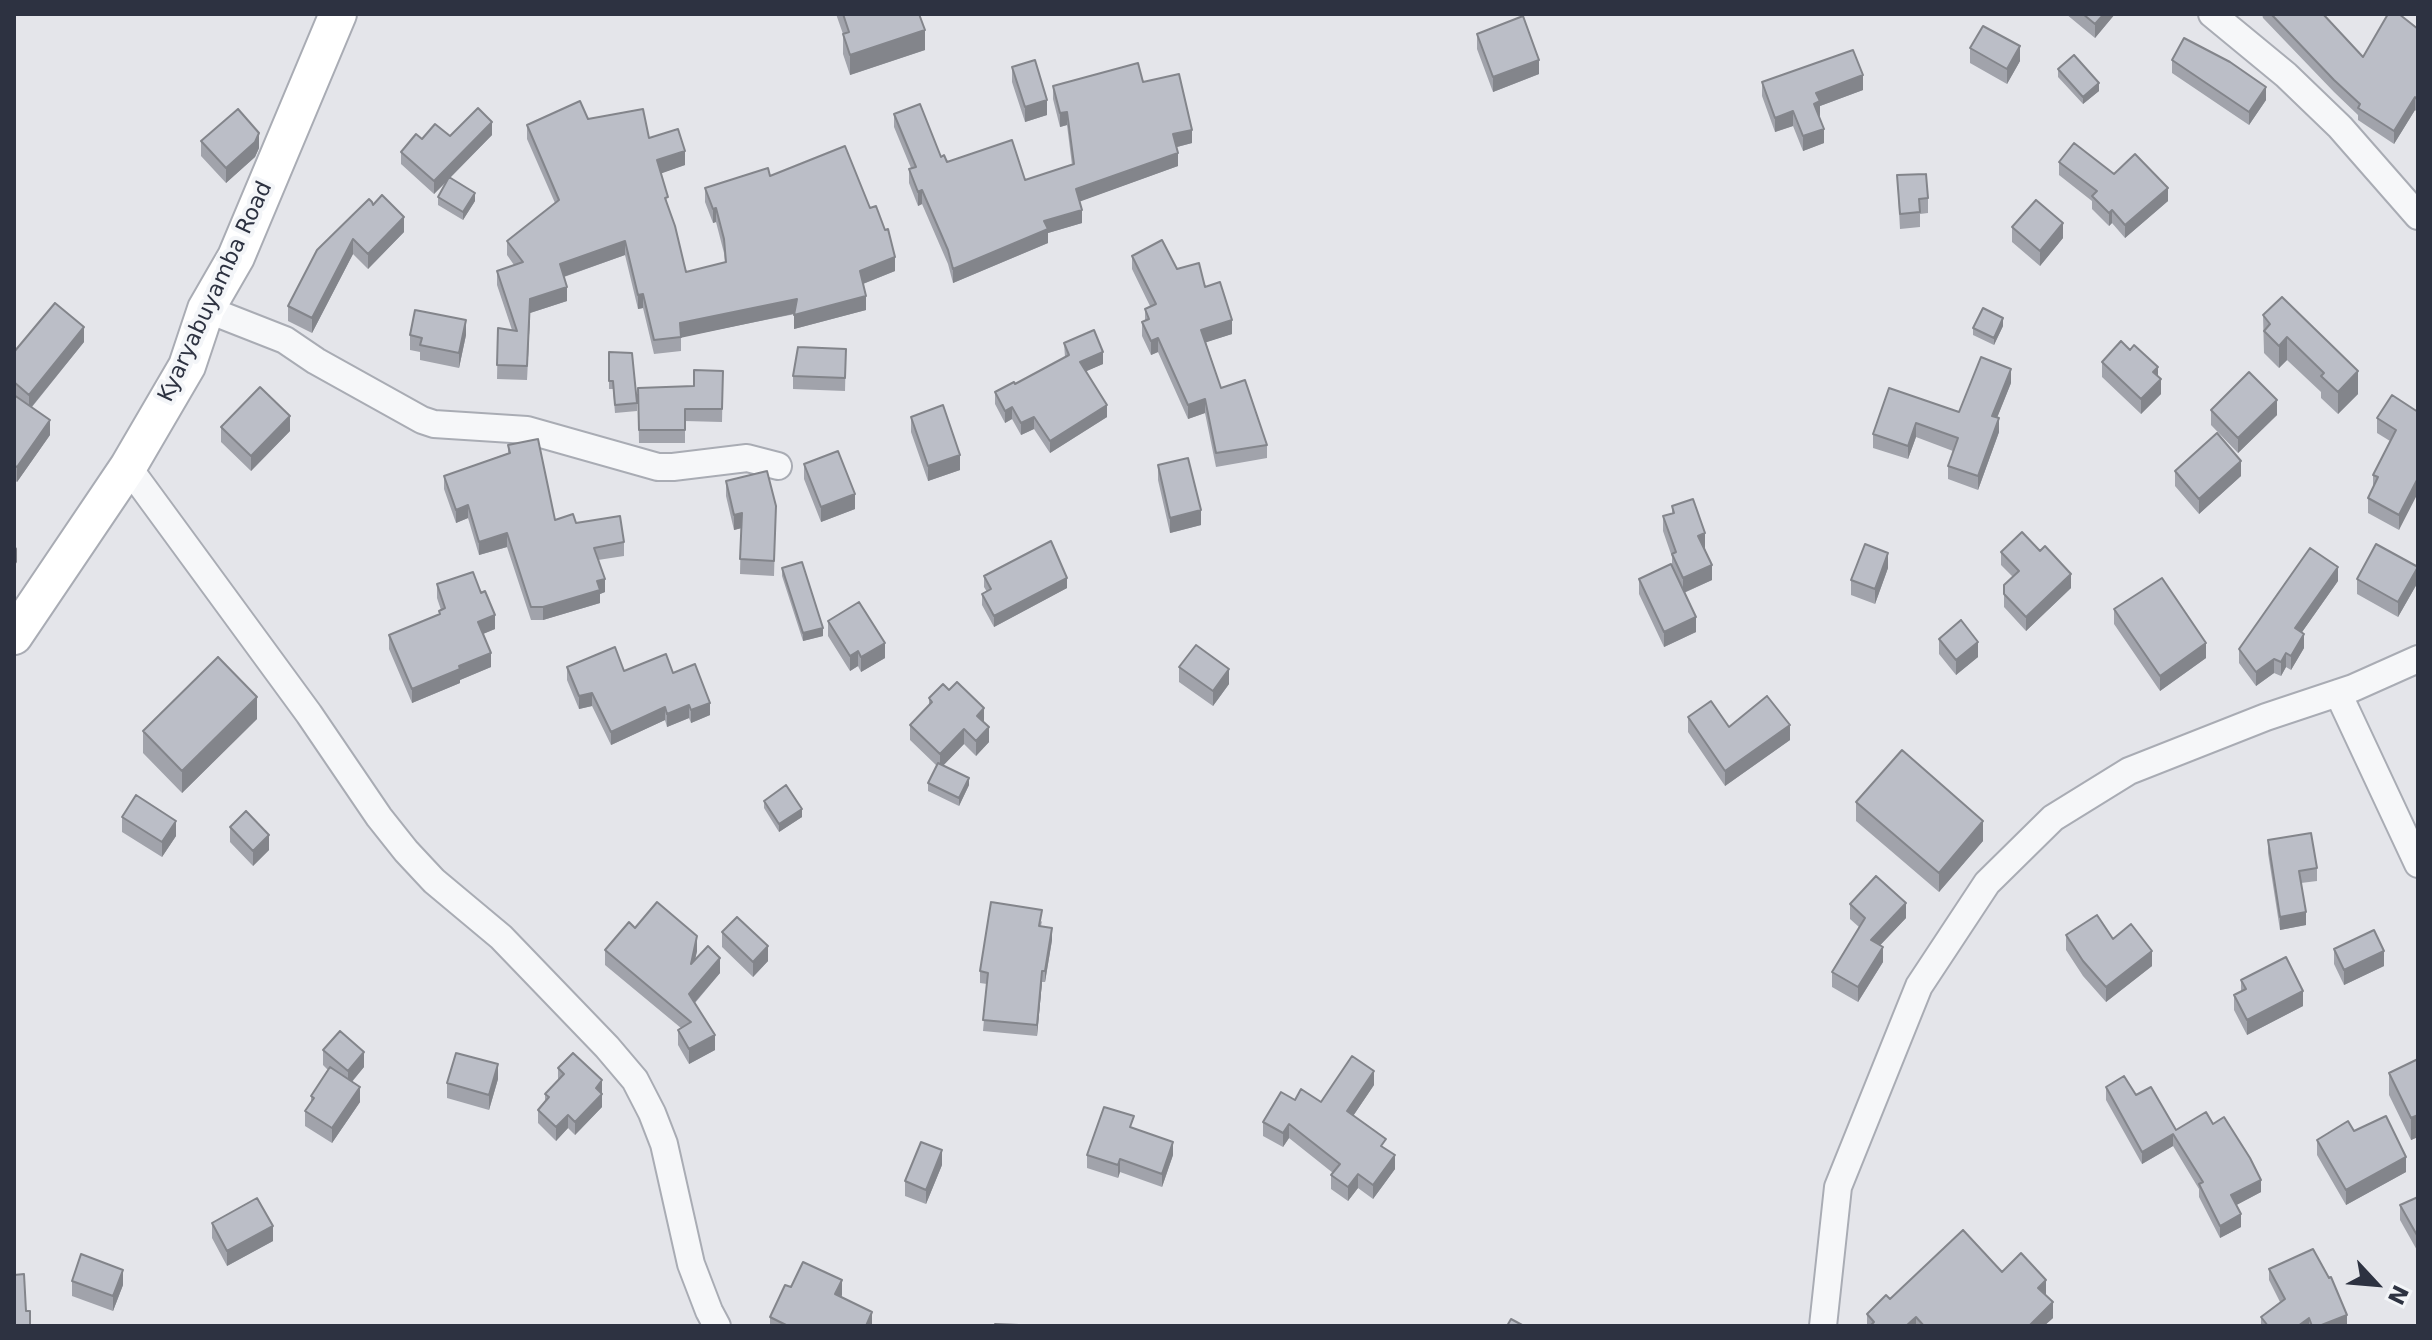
<!DOCTYPE html>
<style>
body{margin:0}
#map{position:relative;width:2432px;height:1340px;overflow:hidden;background:#e4e5ea;font-family:"DejaVu Sans",sans-serif}
canvas{display:block}
.frame{position:absolute;inset:0;border:16px solid #2d3241;pointer-events:none}
.north{position:absolute;left:2336px;top:1244px;width:80px;height:80px;-webkit-text-stroke:6px #f3f5f8;paint-order:stroke;rotate:116deg;font-size:22px;font-weight:700;line-height:32px;text-align:center;color:#2d3241}
.north::after{content:'';display:block;margin:auto;width:28px;height:36px;background:#2d3241;clip-path:polygon(50% 0,100% 100%,50% 72%,0 100%)}
</style>
<div id="map">
<canvas width="2432" height="1340"></canvas>
<div class="frame"></div>
<div class="north">N</div>
</div>
<script>
const ctx = document.querySelector('canvas').getContext('2d');
ctx.lineJoin = 'round';
function shape(rows) {
  const path = new Path2D();
  for (const r of rows) {
    path.moveTo(r[0], r[1]);
    for (let i = 2; i < r.length; i += 2) path.lineTo(r[i], r[i + 1]);
  }
  return path;
}
function stroke(path, color, width, dash) {
  ctx.strokeStyle = color;
  ctx.lineWidth = width;
  ctx.lineCap = dash ? 'butt' : 'round';
  ctx.setLineDash(dash || []);
  ctx.stroke(path);
}
function fill(path, color) {
  ctx.fillStyle = color;
  ctx.fill(path, 'evenodd');
}
function drawText(font, color, halo, rows, align = 'center') {
  ctx.font = font + ' "DejaVu Sans",sans-serif';
  ctx.lineWidth = 8;
  ctx.setLineDash([]);
  ctx.textBaseline = 'middle';
  ctx.strokeStyle = halo;
  ctx.fillStyle = color;
  for (const [text, x, y, turn = 0] of rows) {
    ctx.save();
    ctx.translate(x, y);
    ctx.rotate((+turn || 0) * Math.PI / 180);
    ctx.textAlign = isNaN(turn) ? turn : align;
    if (halo) ctx.strokeText(text, 0, 0);
    ctx.fillText(text, 0, 0);
    ctx.restore();
  }
}
const street = shape([
 [2212,14,2286,75,2340,127,2418,216],
 [206,309,285,340,316,361,422,420,434,424,527,430,658,467,673,467,747,458,778,466],
 [128,467,309,714,379,817,406,851,434,881,501,937,607,1047,635,1080,652,1113,664,1144,691,1264,709,1311,717,1326],
 [2338,693,2418,864],
 [1823,1326,1838,1187,1919,986,1987,883,2053,818,2129,771,2266,717,2353,688,2418,659]
]);
const secondary = shape([
 [14,636,128,467,187,366,206,309,236,257,338,14]
]);
stroke(street, '#a9acb4', 30);
stroke(secondary, '#a9acb4', 40);
stroke(street, '#f6f7f9', 26);
stroke(secondary, '#fff', 36);
fill(shape([
 [836,14,920,14,925,50,850,75,843,54,843,34],
 [2066,14,2115,14,2095,38],
 [2262,14,2323,14,2363,57,2418,29,2418,113,2415,110,2394,144,2358,120,2358,115,2334,92,2263,18],
 [1477,34,1539,74,1493,92,1477,49],
 [1970,48,2020,61,2007,84,1970,63],
 [2172,60,2266,100,2249,125,2172,73],
 [1012,67,1047,115,1025,122,1012,82],
 [2058,69,2099,91,2083,104,2058,77],
 [1143,82,1192,143,1177,147,1178,166,1080,201,1082,223,1048,233,1048,243,953,283,948,264,922,204,918,206,909,183,909,169,911,168,894,127,894,114,947,162,1025,180,1072,165,1067,125,1060,127,1053,99,1053,86],
 [1762,82,1863,90,1820,106,1819,116,1824,143,1803,151,1793,126,1775,132,1762,96],
 [588,119,649,138,685,165,661,173,668,207,686,272,725,262,724,253,716,222,713,223,705,202,705,188,770,176,895,271,863,284,866,310,794,329,795,314,681,337,681,351,654,354,643,308,638,309,625,255,564,277,567,301,530,313,527,380,497,379,498,328,512,330,497,285,497,271,514,265,507,255,507,241,555,203,527,139,527,125],
 [492,135,450,178,475,201,463,220,438,205,438,197,448,180,434,194,401,164,401,152,422,139,450,136],
 [201,141,259,148,255,157,226,183,201,156],
 [2059,162,2114,174,2168,201,2125,238,2112,223,2109,226,2092,209,2092,201,2059,175],
 [1897,175,1928,198,1928,213,1920,214,1920,227,1900,229],
 [373,205,404,232,368,269,353,254,312,333,288,321,288,306],
 [2012,227,2063,238,2040,266,2012,242],
 [1132,256,1177,269,1205,287,1232,334,1206,342,1221,388,1267,445,1267,458,1216,467,1205,413,1188,419,1158,352,1151,355,1142,336,1142,322,1145,321,1145,309,1150,306,1132,269],
 [2263,315,2358,394,2338,414,2321,398,2321,392,2287,360,2279,368,2264,353],
 [2003,326,1994,345,1973,335,1973,328],
 [410,335,466,335,459,368,420,360,420,352,410,350],
 [84,342,32,407,50,435,17,482,14,480,14,352],
 [1064,343,1103,364,1086,371,1107,417,1050,453,1034,429,1021,435,1012,419,1005,423,995,404,995,392,1015,384,1065,357],
 [846,349,845,391,793,389,793,376],
 [609,352,637,403,637,411,615,413,613,389,609,389],
 [2102,362,2158,376,2161,394,2141,414,2102,377],
 [723,371,722,422,685,421,685,443,639,443,638,388,694,386],
 [2011,383,1997,418,1999,432,1978,490,1948,479,1948,466,1953,451,1916,437,1908,459,1873,448,1873,434,1959,412],
 [2211,410,2277,415,2238,453,2211,425],
 [2418,412,2399,530,2368,513,2368,498,2373,488,2373,475,2390,441,2377,433,2377,418],
 [911,417,960,470,928,481,911,432],
 [221,427,290,431,251,471,221,442],
 [508,445,555,520,576,523,624,542,624,556,598,560,605,592,600,594,600,603,543,620,531,620,507,547,479,555,468,518,456,523,444,489,444,476,508,453],
 [804,464,855,509,821,522,804,479],
 [1158,465,1201,525,1170,533,1158,480],
 [2175,471,2241,476,2199,514,2175,486],
 [726,481,776,506,774,576,740,574,741,528,734,530,726,496],
 [1672,506,1705,548,1712,580,1684,593,1696,632,1664,647,1639,594,1639,579,1672,567,1672,557,1663,531,1663,516,1672,513],
 [2040,551,2071,588,2026,631,2004,607,2004,585,2013,577,2001,565,2001,552],
 [782,568,823,636,803,641,782,576],
 [1888,568,1875,604,1851,595,1851,580],
 [984,576,1067,588,994,627,982,605,982,594,987,592,984,587],
 [2357,579,2418,582,2398,617,2357,594],
 [2338,581,2302,632,2304,648,2291,670,2286,667,2281,676,2274,673,2256,686,2239,663,2239,649],
 [437,584,495,629,483,634,491,667,460,680,460,683,412,703,389,649,389,635,439,614,439,611,441,610,437,598],
 [2114,609,2206,658,2160,691,2114,624],
 [828,621,885,658,861,672,858,666,850,671,828,636],
 [1939,639,1978,657,1956,675,1939,654],
 [567,667,673,673,710,715,691,723,689,718,667,727,665,720,611,745,592,706,579,709,567,680],
 [1179,667,1229,684,1213,706,1179,682],
 [929,698,984,723,989,742,976,756,964,744,943,765,969,785,959,806,928,791,928,783,937,766,910,740,910,725,929,706],
 [1688,717,1729,727,1790,740,1725,786,1688,732],
 [257,719,182,793,143,753,143,731],
 [764,801,802,817,779,832,764,808],
 [1856,802,1983,841,1939,892,1856,821],
 [122,817,176,836,162,857,122,832],
 [230,827,269,850,253,866,230,842],
 [2268,840,2317,868,2317,881,2301,883,2306,925,2280,930,2268,853],
 [1850,904,1906,918,1880,945,1883,962,1858,1002,1832,987,1832,972,1859,927,1850,919],
 [1042,921,1041,926,1052,940,1045,982,1042,982,1037,1036,983,1031,987,984,980,983,980,971],
 [635,928,697,951,695,959,720,973,695,1003,715,1050,689,1064,678,1045,678,1030,681,1028,605,965,605,950],
 [722,932,768,961,753,977,722,947],
 [2066,935,2113,939,2152,966,2106,1002,2083,976,2066,950],
 [2334,949,2384,966,2344,985,2334,964],
 [2241,980,2303,1006,2247,1035,2234,1010,2234,995,2241,992],
 [323,1050,364,1067,352,1082,360,1102,332,1143,305,1126,305,1111,311,1102,311,1096,328,1070,323,1065],
 [2418,1059,2418,1137,2411,1140,2389,1095,2389,1073],
 [558,1068,602,1080,602,1107,575,1135,568,1128,556,1141,538,1123,538,1110,545,1102,545,1094,558,1080],
 [498,1079,489,1110,447,1098,447,1083],
 [1374,1085,1353,1116,1386,1150,1395,1169,1373,1199,1358,1188,1348,1201,1331,1189,1331,1175,1333,1173,1289,1138,1283,1147,1263,1136,1263,1122,1295,1100,1321,1102],
 [2106,1087,2136,1095,2176,1130,2213,1124,2261,1192,2236,1205,2241,1227,2220,1238,2199,1197,2199,1189,2173,1146,2142,1164,2106,1100],
 [2354,1131,2406,1172,2346,1205,2317,1155,2317,1140],
 [1087,1155,1173,1155,1162,1187,1120,1172,1118,1178,1087,1168],
 [942,1165,926,1204,905,1196,905,1181],
 [2418,1197,2418,1252,2400,1220,2400,1205],
 [212,1223,273,1241,227,1266,212,1238],
 [2269,1269,2347,1326,2261,1326,2261,1317,2280,1302,2269,1280],
 [2002,1272,2046,1296,2053,1318,2044,1326,1867,1326,1867,1314,1890,1299],
 [72,1281,123,1285,113,1311,72,1296],
 [791,1287,842,1295,841,1297,872,1326,770,1326,770,1317]
]), '#a1a3ab');
fill(shape([
 [2104,14,2115,14,2095,38,2095,24],
 [925,30,925,50,850,75,850,55],
 [2020,46,2020,61,2007,84,2007,69],
 [1539,60,1539,74,1493,92,1493,77],
 [1863,75,1863,90,1820,106,1820,116,1814,118,1814,104,1816,93],
 [2099,83,2099,91,2083,104,2083,97],
 [2266,87,2266,100,2249,125,2249,112],
 [2415,97,2415,110,2394,144,2394,131],
 [1047,100,1047,115,1025,122,1025,107],
 [1793,111,1793,126,1775,132,1775,118],
 [1067,112,1067,125,1060,127,1060,113],
 [492,122,492,135,434,194,434,181],
 [1824,129,1824,143,1803,151,1803,136],
 [1192,130,1192,143,1173,148,1173,134],
 [259,133,259,148,255,157,226,183,226,168],
 [685,151,685,165,657,175,657,160],
 [1178,153,1178,166,1076,203,1076,189],
 [2168,188,2168,201,2125,238,2125,225],
 [922,190,922,204,918,206,918,192],
 [475,193,475,201,463,220,463,212],
 [716,208,716,222,713,223,713,209],
 [1082,210,1082,223,1048,233,1048,243,953,283,953,269,1044,221],
 [2112,210,2112,223,2109,226,2109,213],
 [404,217,404,232,368,269,368,254],
 [2063,223,2063,238,2040,266,2040,251],
 [353,239,353,254,312,333,312,318],
 [625,241,625,255,560,278,560,264],
 [895,257,895,271,860,285,860,271],
 [567,287,567,301,530,313,527,380,530,299],
 [643,294,643,308,638,309,638,295],
 [866,296,866,310,794,329,794,315],
 [797,299,797,313,680,338,680,323],
 [2003,318,2003,326,1994,345,1994,338],
 [466,320,466,335,459,368,459,353],
 [1232,320,1232,334,1201,344,1201,330],
 [84,327,84,342,29,410,29,395],
 [2287,337,2287,360,2279,368,2279,346],
 [1158,338,1158,352,1151,355,1151,341],
 [1103,352,1103,364,1080,374,1080,362],
 [2158,367,2158,382,2161,379,2161,394,2141,414,2141,399,2153,372],
 [2011,369,2011,383,1992,430,1992,416],
 [2358,371,2358,394,2338,414,2338,392],
 [1205,399,1205,413,1188,419,1188,405],
 [2277,400,2277,415,2238,453,2238,438],
 [1107,405,1107,417,1050,453,1050,441],
 [1012,407,1012,419,1005,423,1005,411],
 [290,416,290,431,251,471,251,456],
 [1034,417,1034,429,1021,435,1021,423],
 [1999,418,1999,432,1978,490,1978,476],
 [50,420,50,435,17,482,17,467],
 [1916,423,1916,437,1908,459,1908,446],
 [960,455,960,470,928,481,928,466],
 [2241,461,2241,476,2199,514,2199,499],
 [2418,478,2418,493,2399,530,2399,515],
 [855,494,855,509,821,522,821,507],
 [468,505,468,518,456,523,456,510],
 [1201,510,1201,525,1170,533,1170,518],
 [742,513,742,528,734,530,734,515],
 [507,533,507,547,479,555,479,542],
 [1705,533,1705,548,1698,551,1698,536],
 [17,547,17,562,14,567,14,552],
 [1888,553,1888,568,1875,604,1875,589],
 [1712,565,1712,580,1683,593,1683,578],
 [2338,567,2338,581,2295,642,2295,628],
 [2418,567,2418,582,2398,617,2398,602],
 [2071,574,2071,588,2026,631,2026,617],
 [1067,578,1067,588,994,627,994,616],
 [605,579,605,592,600,594,600,603,543,620,543,607,597,581],
 [495,615,495,629,478,636,478,622],
 [1696,617,1696,632,1664,647,1664,632],
 [823,628,823,636,803,641,803,633],
 [2304,634,2304,648,2291,670,2291,656],
 [1978,642,1978,657,1956,675,1956,660],
 [885,643,885,658,861,672,861,657],
 [2206,643,2206,658,2160,691,2160,676],
 [858,651,858,666,850,671,850,656],
 [491,653,491,667,460,680,460,683,412,703,412,689,459,666],
 [2286,653,2286,667,2281,676,2281,662],
 [2274,659,2274,673,2256,686,2256,672],
 [1229,669,1229,684,1213,706,1213,691],
 [592,693,592,706,579,709,579,696],
 [257,697,257,719,182,793,182,771],
 [710,703,710,715,691,723,691,710],
 [689,705,689,718,667,727,667,714],
 [665,707,665,720,611,745,611,732],
 [984,708,984,723,977,716],
 [1790,725,1790,740,1725,786,1725,771],
 [989,727,989,742,976,756,976,741],
 [964,729,964,744,940,769,940,754],
 [969,778,969,785,959,806,959,798],
 [802,809,802,817,779,832,779,824],
 [176,821,176,836,162,857,162,842],
 [1983,821,1983,841,1939,892,1939,873],
 [269,835,269,850,253,866,253,851],
 [1906,903,1906,918,1871,955,1871,940],
 [2306,912,2306,925,2280,930,2280,917],
 [1052,928,1052,940,1045,982,1045,971],
 [697,936,697,951,691,979,691,964],
 [768,946,768,961,753,977,753,962],
 [1883,947,1883,962,1858,1002,1858,987],
 [2152,951,2152,966,2106,1002,2106,987],
 [2384,951,2384,966,2344,985,2344,970],
 [720,958,720,973,689,1009,689,994],
 [1042,971,1042,982,1037,1036,1037,1025],
 [2303,991,2303,1006,2247,1035,2247,1020],
 [715,1035,715,1050,689,1064,689,1049],
 [364,1052,364,1067,348,1086,348,1071],
 [498,1064,498,1079,489,1110,489,1095],
 [1374,1071,1374,1085,1347,1125,1347,1111],
 [602,1080,602,1107,575,1135,575,1122,596,1088],
 [360,1087,360,1102,332,1143,332,1128],
 [568,1115,568,1128,556,1141,556,1127],
 [2418,1115,2418,1137,2411,1140,2411,1118],
 [1289,1124,1289,1138,1283,1147,1283,1133],
 [2173,1134,2173,1146,2142,1164,2142,1152],
 [1173,1142,1173,1155,1162,1187,1162,1174],
 [942,1150,942,1165,926,1204,926,1190],
 [1395,1155,1395,1169,1373,1199,1373,1185],
 [2406,1157,2406,1172,2346,1205,2346,1190],
 [1120,1159,1120,1172,1118,1178,1118,1165],
 [1358,1174,1358,1188,1348,1201,1348,1187],
 [2261,1180,2261,1192,2231,1208,2231,1195],
 [2241,1214,2241,1227,2220,1238,2220,1226],
 [273,1226,273,1241,227,1266,227,1251],
 [123,1270,123,1285,113,1311,113,1296],
 [842,1280,842,1295,835,1309,835,1294],
 [2046,1280,2046,1295,2038,1288],
 [2053,1302,2053,1318,2044,1326,2029,1326],
 [872,1312,872,1326,866,1326],
 [2347,1315,2347,1326,2319,1326],
 [1916,1317,1916,1326,1906,1326],
 [2309,1318,2309,1326,2298,1326]
]), '#83858b');
const building = shape([
 [843,14,919,14,925,30,850,55,843,34,849,32,843,14],
 [2083,14,2104,14,2095,24,2083,14],
 [2271,14,2323,14,2363,57,2388,14,2399,14,2418,29,2418,101,2415,97,2394,131,2358,108,2360,104,2334,80,2271,14],
 [1523,16,1539,60,1493,77,1477,34,1523,16],
 [1983,26,2020,46,2007,69,1970,48,1983,26],
 [2184,38,2230,62,2266,87,2249,112,2172,60,2184,38],
 [1853,50,1863,75,1816,93,1820,101,1814,104,1824,129,1803,136,1793,111,1775,118,1762,82,1853,50],
 [2074,55,2099,83,2083,97,2058,69,2074,55],
 [1035,60,1047,100,1025,107,1012,67,1035,60],
 [1138,63,1143,82,1179,74,1192,130,1173,134,1178,153,1076,189,1082,210,1044,221,1048,229,953,269,948,250,922,190,918,192,909,169,916,167,894,114,920,104,941,157,944,155,947,162,1012,140,1025,180,1074,164,1067,112,1060,113,1053,86,1138,63],
 [580,101,588,119,643,109,649,138,678,129,685,151,657,160,668,197,665,198,675,226,686,272,726,262,724,239,716,208,713,209,705,188,768,168,770,176,845,146,870,208,876,206,885,230,888,229,895,257,860,271,866,296,794,315,797,299,680,323,681,337,654,340,643,294,638,295,625,241,560,264,567,287,530,299,527,366,497,365,498,328,517,331,497,271,523,262,507,241,559,200,527,125,580,101],
 [478,108,492,122,434,181,401,152,416,134,422,139,435,124,450,136,478,108],
 [238,109,259,133,255,142,226,168,201,141,238,109],
 [2074,143,2114,174,2135,154,2168,188,2125,225,2112,210,2109,213,2092,196,2097,191,2059,162,2074,143],
 [1926,174,1928,198,1919,199,1920,212,1900,214,1897,175,1926,174],
 [449,177,475,193,463,212,438,197,449,177],
 [382,195,404,217,368,254,353,239,312,318,288,306,317,250,369,199,372,202,373,205,382,195],
 [2036,200,2063,223,2040,251,2012,227,2036,200],
 [1162,240,1177,269,1199,263,1205,287,1220,282,1232,320,1201,330,1221,388,1245,380,1267,445,1216,453,1205,399,1188,405,1158,338,1151,341,1142,322,1149,319,1145,309,1156,304,1132,256,1162,240],
 [2282,297,2358,371,2338,392,2321,376,2324,373,2287,337,2279,346,2264,331,2270,324,2263,315,2282,297],
 [55,303,84,327,29,395,14,382,14,352,55,303],
 [1983,308,2003,318,1994,338,1973,328,1983,308],
 [415,310,466,320,459,353,420,345,422,338,410,335,415,310],
 [1094,330,1103,352,1080,362,1107,405,1050,441,1034,417,1021,423,1012,407,1005,411,995,392,1014,382,1015,384,1069,355,1064,343,1094,330],
 [2121,341,2130,350,2134,345,2158,367,2153,372,2161,379,2141,399,2102,362,2121,341],
 [798,347,846,349,845,378,793,376,798,347],
 [609,352,632,353,637,403,615,405,613,381,609,381,609,352],
 [1981,357,2011,369,1992,416,1999,418,1978,476,1948,466,1958,438,1916,423,1908,446,1873,434,1889,388,1959,412,1981,357],
 [694,370,723,371,722,409,685,409,685,430,639,430,638,388,694,386,694,370],
 [2249,372,2277,400,2238,438,2211,410,2249,372],
 [260,387,290,416,251,456,221,427,260,387],
 [14,395,50,420,17,467,14,465,14,395],
 [2392,395,2418,412,2418,478,2399,515,2368,498,2378,477,2373,475,2396,430,2377,418,2392,395],
 [943,405,960,455,928,466,911,417,943,405],
 [2217,433,2241,461,2199,499,2175,471,2217,433],
 [538,439,555,520,573,514,576,523,620,516,624,542,594,548,605,579,597,581,600,590,543,607,531,607,507,533,479,542,468,505,456,510,444,476,510,453,508,445,538,439],
 [838,451,855,494,821,507,804,464,838,451],
 [1188,458,1201,510,1170,518,1158,465,1188,458],
 [767,471,776,506,774,561,740,559,742,513,734,515,726,481,767,471],
 [1693,499,1705,533,1698,536,1712,565,1683,578,1672,554,1676,552,1663,516,1674,513,1672,506,1693,499],
 [2022,532,2040,551,2045,546,2071,574,2026,617,2004,594,2004,585,2019,571,2001,552,2022,532],
 [1051,541,1067,578,994,616,982,594,991,589,984,576,1051,541],
 [1865,544,1888,553,1875,589,1851,580,1865,544],
 [2376,544,2418,567,2398,602,2357,579,2376,544],
 [2310,548,2338,567,2295,628,2304,634,2291,656,2286,653,2281,662,2274,659,2256,672,2239,649,2310,548],
 [802,562,823,628,803,633,782,568,802,562],
 [1671,564,1696,617,1664,632,1639,579,1671,564],
 [473,572,481,593,485,591,495,615,478,622,491,653,459,666,460,669,412,689,389,635,440,614,439,611,445,608,437,584,473,572],
 [2162,578,2206,643,2160,676,2114,609,2162,578],
 [859,602,885,643,861,657,858,651,850,656,828,621,859,602],
 [1961,620,1978,642,1956,660,1939,639,1961,620],
 [1196,645,1229,669,1213,691,1179,667,1196,645],
 [615,647,624,671,666,654,673,673,695,664,710,703,691,710,689,705,667,714,665,707,611,732,592,693,579,696,567,667,615,647],
 [218,657,257,697,182,771,143,731,218,657],
 [957,682,984,708,977,716,989,727,976,741,964,729,940,754,910,725,932,702,929,698,943,684,949,690,957,682],
 [1767,696,1790,725,1725,771,1688,717,1711,701,1729,727,1767,696],
 [1902,750,1983,821,1939,873,1856,802,1902,750],
 [938,763,969,778,959,798,928,783,938,763],
 [786,785,802,809,779,824,764,801,786,785],
 [136,795,176,821,162,842,122,817,136,795],
 [246,811,269,835,253,851,230,827,246,811],
 [2311,833,2317,868,2299,871,2306,912,2280,917,2268,840,2311,833],
 [1876,876,1906,903,1871,940,1883,947,1858,987,1832,972,1865,918,1850,904,1876,876],
 [657,902,697,936,691,964,708,946,720,958,689,994,715,1035,689,1049,678,1030,691,1022,605,950,629,922,635,928,657,902],
 [991,902,1042,910,1039,926,1052,928,1045,971,1042,971,1037,1025,983,1020,988,973,980,971,991,902],
 [2097,915,2113,939,2131,924,2152,951,2106,987,2083,961,2066,935,2097,915],
 [737,917,768,946,753,962,722,932,737,917],
 [2374,930,2384,951,2344,970,2334,949,2374,930],
 [2286,957,2303,991,2247,1020,2234,995,2246,989,2241,980,2286,957],
 [340,1031,364,1052,348,1071,323,1050,340,1031],
 [456,1053,498,1064,489,1095,447,1083,456,1053],
 [573,1053,602,1080,596,1088,602,1094,575,1122,568,1115,556,1127,538,1110,549,1097,545,1094,564,1074,558,1068,573,1053],
 [1352,1056,1374,1071,1347,1111,1386,1139,1381,1146,1395,1155,1373,1185,1358,1174,1348,1187,1331,1175,1340,1164,1289,1124,1283,1133,1263,1122,1281,1092,1295,1100,1301,1089,1321,1102,1352,1056],
 [2418,1059,2418,1115,2411,1118,2389,1073,2418,1059],
 [330,1067,360,1087,332,1128,305,1111,314,1098,311,1096,330,1067],
 [2124,1076,2136,1095,2151,1087,2176,1130,2206,1112,2213,1124,2224,1117,2250,1158,2261,1180,2231,1195,2241,1214,2220,1226,2199,1184,2203,1182,2173,1134,2142,1152,2106,1087,2124,1076],
 [1104,1107,1134,1116,1130,1127,1173,1142,1162,1174,1120,1159,1118,1165,1087,1155,1104,1107],
 [2386,1116,2406,1157,2346,1190,2317,1140,2348,1121,2354,1131,2386,1116],
 [921,1142,942,1150,926,1190,905,1181,921,1142],
 [2418,1197,2418,1237,2400,1205,2418,1197],
 [257,1198,273,1226,227,1251,212,1223,257,1198],
 [1963,1230,2002,1272,2021,1253,2046,1280,2038,1288,2053,1302,2029,1326,1924,1326,1916,1317,1906,1326,1870,1326,1874,1322,1867,1314,1886,1295,1890,1299,1963,1230],
 [2313,1249,2329,1278,2331,1277,2347,1315,2319,1326,2312,1326,2309,1318,2298,1326,2268,1326,2261,1317,2285,1299,2269,1269,2313,1249],
 [81,1254,123,1270,113,1296,72,1281,81,1254],
 [803,1262,842,1280,835,1294,872,1312,866,1326,788,1326,770,1317,785,1285,791,1287,803,1262],
 [24,1274,26,1311,30,1311,30,1326,14,1326,14,1275,24,1274],
 [1511,1319,1524,1326,1507,1326,1511,1319],
 [995,1324,1019,1325,1019,1326,995,1326,995,1324]
]);
fill(building, '#bbbec7');
stroke(building, '#83858b', 2);
drawText('22px', '#2d3241', '#f3f5f8', [
 ["Kyaryabuyamba Road",216,292,-65]
]);
</script>
